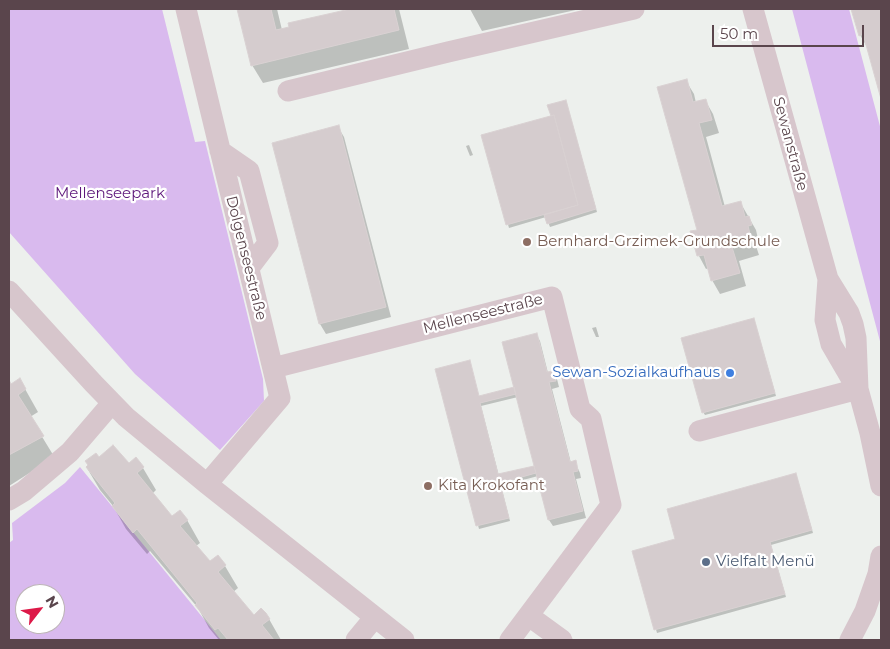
<!DOCTYPE html>
<meta charset="utf-8">
<style>
body{margin:0}
#map{position:relative;width:890px;height:649px;overflow:hidden;background:#edf0ed;font-family:Montserrat,sans-serif}
canvas{display:block}
.frame{position:absolute;inset:0;border:10px solid #5a454c;pointer-events:none}
.north{position:absolute;left:15px;top:584px;width:50px;height:50px;box-sizing:border-box;background:#fff;border:1px solid #bdb5b7;border-radius:50%;rotate:60deg;font-size:14px;font-weight:700;line-height:20px;text-align:center;color:#5a454c}
.north::after{content:'';display:block;margin:auto;width:18px;height:22px;background:#dd1948;clip-path:polygon(50% 0,100% 100%,50% 72%,0 100%)}
.scale{position:absolute;left:712px;top:25px;width:152px;height:22px;box-sizing:border-box;border:2px solid #5a454c;border-top:0;padding-left:6px;font-size:15px;line-height:18px;white-space:nowrap;color:#5a454c;-webkit-text-stroke:4px #fff;paint-order:stroke}
</style>
<div id="map">
<canvas width="890" height="649"></canvas>
<div class="frame"></div>
<div class="north">N</div>
<div class="scale">50 m</div>
</div>
<script>
const ctx = document.querySelector('canvas').getContext('2d');
ctx.lineJoin = 'round';
function fill(path, color) {
  ctx.fillStyle = color;
  ctx.fill(path, 'evenodd');
}
function shape(rows) {
  const path = new Path2D();
  for (const r of rows) {
    path.moveTo(r[0], r[1]);
    for (let i = 2; i < r.length; i += 2) path.lineTo(r[i], r[i + 1]);
  }
  return path;
}
function stroke(path, color, width, dash) {
  ctx.strokeStyle = color;
  ctx.lineWidth = width;
  ctx.lineCap = dash ? 'butt' : 'round';
  ctx.setLineDash(dash || []);
  ctx.stroke(path);
}
function drawText(font, color, halo, rows, align = 'center') {
  ctx.font = font + ' Montserrat,sans-serif';
  ctx.lineWidth = 4.5;
  ctx.setLineDash([]);
  ctx.textBaseline = 'middle';
  ctx.strokeStyle = halo;
  ctx.fillStyle = color;
  for (const [text, x, y, turn = 0] of rows) {
    ctx.save();
    ctx.translate(x, y);
    ctx.rotate((+turn || 0) * Math.PI / 180);
    ctx.textAlign = isNaN(turn) ? turn : align;
    if (halo) ctx.strokeText(text, 0, 0);
    ctx.fillText(text, 0, 0);
    ctx.restore();
  }
}
fill(shape([
 [9,9,162,9,195,142,205,141,263,379,264,401,220,450,135,374,9,232],
 [792,9,849,9,881,130,881,345],
 [80,467,221,640,9,640,9,543,13,540,12,523,65,483],
 [25,594,55,594,55,624,25,624]
]), '#d9baee');
fill(shape([
 [239,9,277,9,282,30,291,28,290,24,356,9,399,9,409,49,263,83,252,65],
 [470,9,580,9,482,31],
 [853,9,881,9,881,95,870,52,860,35],
 [686,81,694,94,696,103,705,100,713,114,719,133,706,137,725,207,740,202,756,230,758,239,754,240,759,255,739,261,746,286,720,294,712,280,709,268,706,269,699,256,692,232,698,230],
 [566,101,597,212,550,227,546,217,509,228,483,136,552,117],
 [338,127,344,137,391,317,326,334,320,324],
 [469,145,473,155,470,156,466,146],
 [754,319,776,396,705,415,703,412],
 [596,327,599,337,596,337,592,328],
 [536,334,540,341,548,373,553,372,557,379,559,387,552,389,571,463,575,462,580,473,581,478,576,479,586,518,553,526,549,520,538,476,501,486,510,521,479,529,437,370,479,397,516,388],
 [518,397,536,466,499,476,481,406],
 [20,380,38,412,30,417,55,458,39,467,9,486,10,488,9,489,9,383,11,386],
 [98,458,143,468,156,490,152,494,172,518,187,520,200,543,196,546,209,563,225,566,238,588,233,592,253,616,269,619,281,640,219,640,209,628,198,608,150,551,147,554,126,529,113,506,100,490,87,468],
 [796,474,813,533,771,545,786,597,657,633,634,552,677,540]
]), '#0003');
const building = shape([
 [237,9,271,9,276,30,289,27,288,23,350,9,394,9,399,30,251,66,237,9],
 [851,9,881,9,881,99,863,34,859,36,851,9],
 [687,79,693,102,706,99,712,120,699,123,722,206,741,201,745,217,749,216,752,225,748,226,752,242,732,247,740,273,711,281,704,255,697,256,690,231,697,230,657,87,687,79],
 [566,100,596,209,547,224,544,215,578,205,554,115,551,116,547,105,566,100],
 [554,115,578,205,506,225,481,135,554,115],
 [339,125,386,307,319,324,272,143,339,125],
 [754,318,775,393,702,413,681,338,754,318],
 [537,333,547,372,553,371,556,381,549,382,570,462,576,460,577,465,578,471,573,472,583,511,548,520,502,342,537,333],
 [470,360,479,396,514,387,516,394,480,403,498,474,534,466,536,473,500,483,509,518,476,526,435,369,470,360],
 [20,378,26,389,18,395,44,436,9,455,9,380,11,384,20,378],
 [113,445,129,463,136,457,144,467,137,473,172,516,180,510,188,520,180,526,210,561,218,555,226,565,218,572,254,615,261,608,266,613,270,619,262,625,274,640,228,640,218,628,215,630,195,605,197,603,137,529,133,533,112,506,115,503,86,467,88,465,85,461,96,453,99,457,113,445],
 [796,473,812,530,770,542,785,594,654,630,632,551,675,539,667,509,796,473]
]);
fill(building, '#d5ccce');
stroke(building, '#d9d1d2', 1);
stroke(shape([
 [186,9,280,398,207,484],
 [753,9,828,279,849,313,853,324,856,338,858,389,870,433,881,486],
 [288,91,448,52,634,9],
 [220,151,249,171,268,243,249,268],
 [828,279,825,320,831,344,856,387],
 [9,291,93,383,126,417,207,484,404,640],
 [273,368,552,297,580,409,591,419,611,505,510,640],
 [699,431,858,389],
 [9,500,24,491,70,452,112,403],
 [529,616,562,640],
 [356,640,375,617],
 [850,640,865,611,878,574,881,556]
]), '#d7c6cc', 21);
for (const [x, y, r, color] of [
 [527,242,5,"#8d6e63"],
 [730,373,5,"#3f7fe0"],
 [428,486,5,"#8d6e63"],
 [706,562,5,"#5c6f8a"]
]) {
  const dot = new Path2D();
  dot.arc(x, y, r, 0, 2 * Math.PI);
  ctx.fillStyle = color;
  ctx.fill(dot);
  stroke(dot, '#fff', 2);
}
drawText('15px', '#5a454c', '#fff', [
 ["Sewanstraße",790,144,75],
 ["Dolgenseestraße",246,258,76],
 ["Mellenseestraße",483,314,-14]
]);
drawText('15px', '#5d177b', '#fff', [
 ["Mellenseepark",110,194]
]);
drawText('15px', '#785e54', '#fff', [
 ["Bernhard-Grzimek-Grundschule",537,242],
 ["Kita Krokofant",438,486]
], 'left');
drawText('15px', '#366cbe', '#fff', [
 ["Sewan-Sozialkaufhaus",720,373]
], 'right');
drawText('15px', '#4e5e75', '#fff', [
 ["Vielfalt Menü",716,562]
], 'left');
</script>
